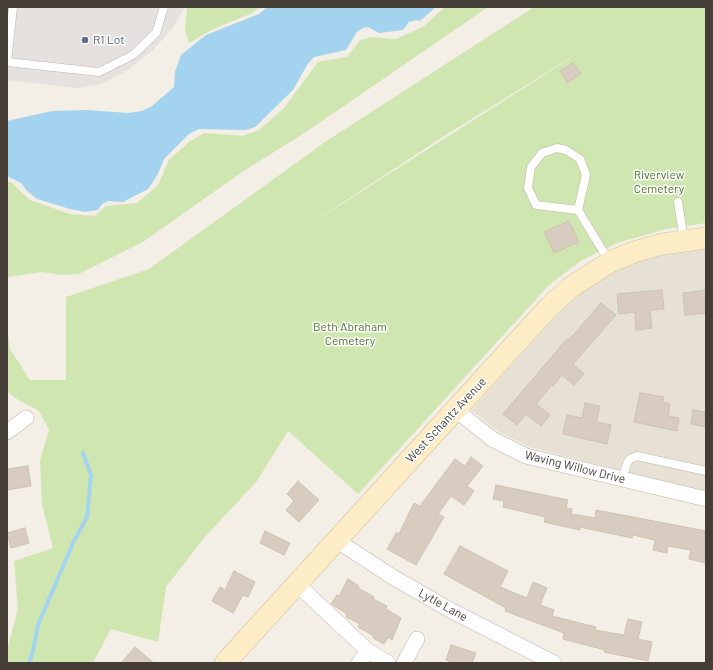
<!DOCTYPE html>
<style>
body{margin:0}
#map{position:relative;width:713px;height:670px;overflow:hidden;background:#f3eee6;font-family:Barlow,sans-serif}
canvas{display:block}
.frame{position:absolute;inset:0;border:8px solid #453e36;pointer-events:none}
</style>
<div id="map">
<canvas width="713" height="670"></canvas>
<div class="frame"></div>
</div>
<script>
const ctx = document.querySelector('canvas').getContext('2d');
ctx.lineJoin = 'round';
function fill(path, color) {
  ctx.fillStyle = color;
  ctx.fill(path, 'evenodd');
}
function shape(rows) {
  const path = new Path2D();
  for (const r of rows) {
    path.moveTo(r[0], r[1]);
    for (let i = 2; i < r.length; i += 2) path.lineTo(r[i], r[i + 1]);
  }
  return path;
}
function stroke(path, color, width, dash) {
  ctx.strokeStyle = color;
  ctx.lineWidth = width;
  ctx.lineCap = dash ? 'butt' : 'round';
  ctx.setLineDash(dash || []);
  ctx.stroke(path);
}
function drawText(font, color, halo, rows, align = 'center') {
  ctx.font = font + ' Barlow,sans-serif';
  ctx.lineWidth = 3;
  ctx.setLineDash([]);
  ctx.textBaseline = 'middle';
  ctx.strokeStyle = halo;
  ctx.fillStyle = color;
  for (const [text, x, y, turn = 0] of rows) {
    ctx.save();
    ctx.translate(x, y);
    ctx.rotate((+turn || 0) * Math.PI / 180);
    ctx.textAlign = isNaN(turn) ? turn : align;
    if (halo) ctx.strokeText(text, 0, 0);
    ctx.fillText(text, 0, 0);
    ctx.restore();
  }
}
fill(shape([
 [706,248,706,493,529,447,499,432,471,410,573,298,593,279,644,257]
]), '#e7e0d4');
fill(shape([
 [187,7,261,7,250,14,211,30,189,43,185,31],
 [445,7,488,7,306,132,242,172,143,242,79,274,62,275,42,272,7,277,7,182,11,182,30,200,70,214,95,216,106,206,137,203,158,185,169,160,189,142,204,133,242,136,259,130,284,108,318,62,347,57,360,40,371,37,396,39,423,27],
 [534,7,706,7,706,223,666,229,617,243,582,260,549,285,358,494,288,431,257,481,204,538,166,587,158,642,111,629,93,663,7,663,7,650,18,609,14,561,53,548,42,504,40,460,49,430,39,411,15,398,7,391,7,325,10,349,30,380,66,380,66,297,149,269,325,142],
 [596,42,301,230,441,138]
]), '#d0e6b0');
fill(shape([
 [7,7,185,7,173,28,151,52,126,71,102,84,77,88,7,80]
]), '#e4e1de');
fill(shape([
 [267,7,436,7,420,21,416,20,409,22,403,30,379,33,368,27,363,28,357,32,346,50,314,57,307,65,293,90,255,127,246,130,199,129,189,134,164,159,158,174,148,189,123,202,108,201,102,204,98,210,85,212,70,209,37,199,27,191,21,183,7,176,7,121,52,111,86,110,129,113,142,111,152,106,174,87,175,72,181,55,206,35,259,14]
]), '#a3d3ef');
stroke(shape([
 [29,663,33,651,38,625,73,543,87,517,91,475,83,453]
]), '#a3d3ef', 4);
const building = shape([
 [573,63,581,74,567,83,560,71,573,63],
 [569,221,579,242,554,253,544,232,569,221],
 [662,290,664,309,650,310,652,328,636,330,635,312,619,314,617,294,662,290],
 [706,290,706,313,685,315,683,293,706,290],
 [601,303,616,315,573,364,584,374,574,385,562,375,553,386,552,385,536,404,550,415,541,426,526,414,517,425,503,414,567,339,569,340,601,303],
 [640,393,664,397,663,402,670,404,668,416,679,418,677,431,634,422,640,393],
 [585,403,600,406,596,422,611,425,607,444,563,434,567,415,582,418,585,403],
 [693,410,706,412,706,427,691,424,693,410],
 [471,457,483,466,467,486,474,491,464,505,451,496,438,514,444,517,416,565,387,549,397,532,399,534,414,503,420,506,455,459,465,466,471,457],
 [28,466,31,486,7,490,7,469,28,466],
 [298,481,319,500,299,522,286,510,294,501,287,494,298,481],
 [496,485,568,500,566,508,572,509,571,514,595,518,596,510,706,531,706,563,689,559,691,550,668,546,667,553,653,550,655,540,633,535,632,538,580,527,580,530,544,522,545,517,503,507,504,501,493,499,496,485],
 [25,528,29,543,11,548,7,533,25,528],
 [265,531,290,543,284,555,260,543,265,531],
 [460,546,508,571,500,587,527,598,533,582,547,588,540,605,554,610,552,616,596,627,595,630,624,635,628,619,642,622,638,639,652,642,648,661,604,652,605,650,563,639,564,633,505,611,506,608,444,574,460,546],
 [234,571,255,582,248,597,243,595,233,613,212,601,220,587,225,590,234,571],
 [348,579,359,586,358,588,374,597,373,599,387,606,386,609,401,618,392,640,388,637,384,644,373,638,374,636,358,627,360,624,346,617,347,614,331,604,337,595,339,596,348,579],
 [451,645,476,653,472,663,448,663,449,661,446,660,451,645],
 [135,647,154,663,121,663,135,647]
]);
fill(building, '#d7ccbf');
stroke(building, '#cfc1af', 1);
const lane = shape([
 [13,7,7,62,99,72,133,55,156,33,164,7],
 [678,202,684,240],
 [578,210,536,205,528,188,531,167,542,153,557,148,566,150,580,159,586,175,578,210,609,261],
 [622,479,627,463,630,459,637,456,706,471]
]);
const street = shape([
 [456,410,492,439,526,456,706,499],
 [7,432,26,418],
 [336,540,391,576,452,611,554,663],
 [297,584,368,651,359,663],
 [368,651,388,663],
 [404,663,417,639]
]);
const secondary = shape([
 [225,663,548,308,571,287,610,262,634,252,662,244,706,238]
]);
stroke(lane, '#beb6a9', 9);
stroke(street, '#beb6a9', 16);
stroke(secondary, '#d2c097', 22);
stroke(lane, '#fff', 8);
stroke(street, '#fff', 15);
stroke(secondary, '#fdedc6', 21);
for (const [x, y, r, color] of [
 [85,40,4,"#5c6f8a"]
]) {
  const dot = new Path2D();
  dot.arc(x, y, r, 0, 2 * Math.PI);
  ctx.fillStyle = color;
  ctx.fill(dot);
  stroke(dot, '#fff', 1.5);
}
drawText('12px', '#4e5e75', '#fff', [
 ["R1 Lot",93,40]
], 'left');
drawText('12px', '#4a762a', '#fff', [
 ["Riverview",659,175],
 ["Cemetery",659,189],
 ["Beth Abraham",350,327],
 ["Cemetery",350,341]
]);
drawText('12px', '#453e36', '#fff', [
 ["West Schantz Avenue",446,420,-47],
 ["Waving Willow Drive",575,467,14],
 ["Lytle Lane",443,605,29]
]);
</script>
